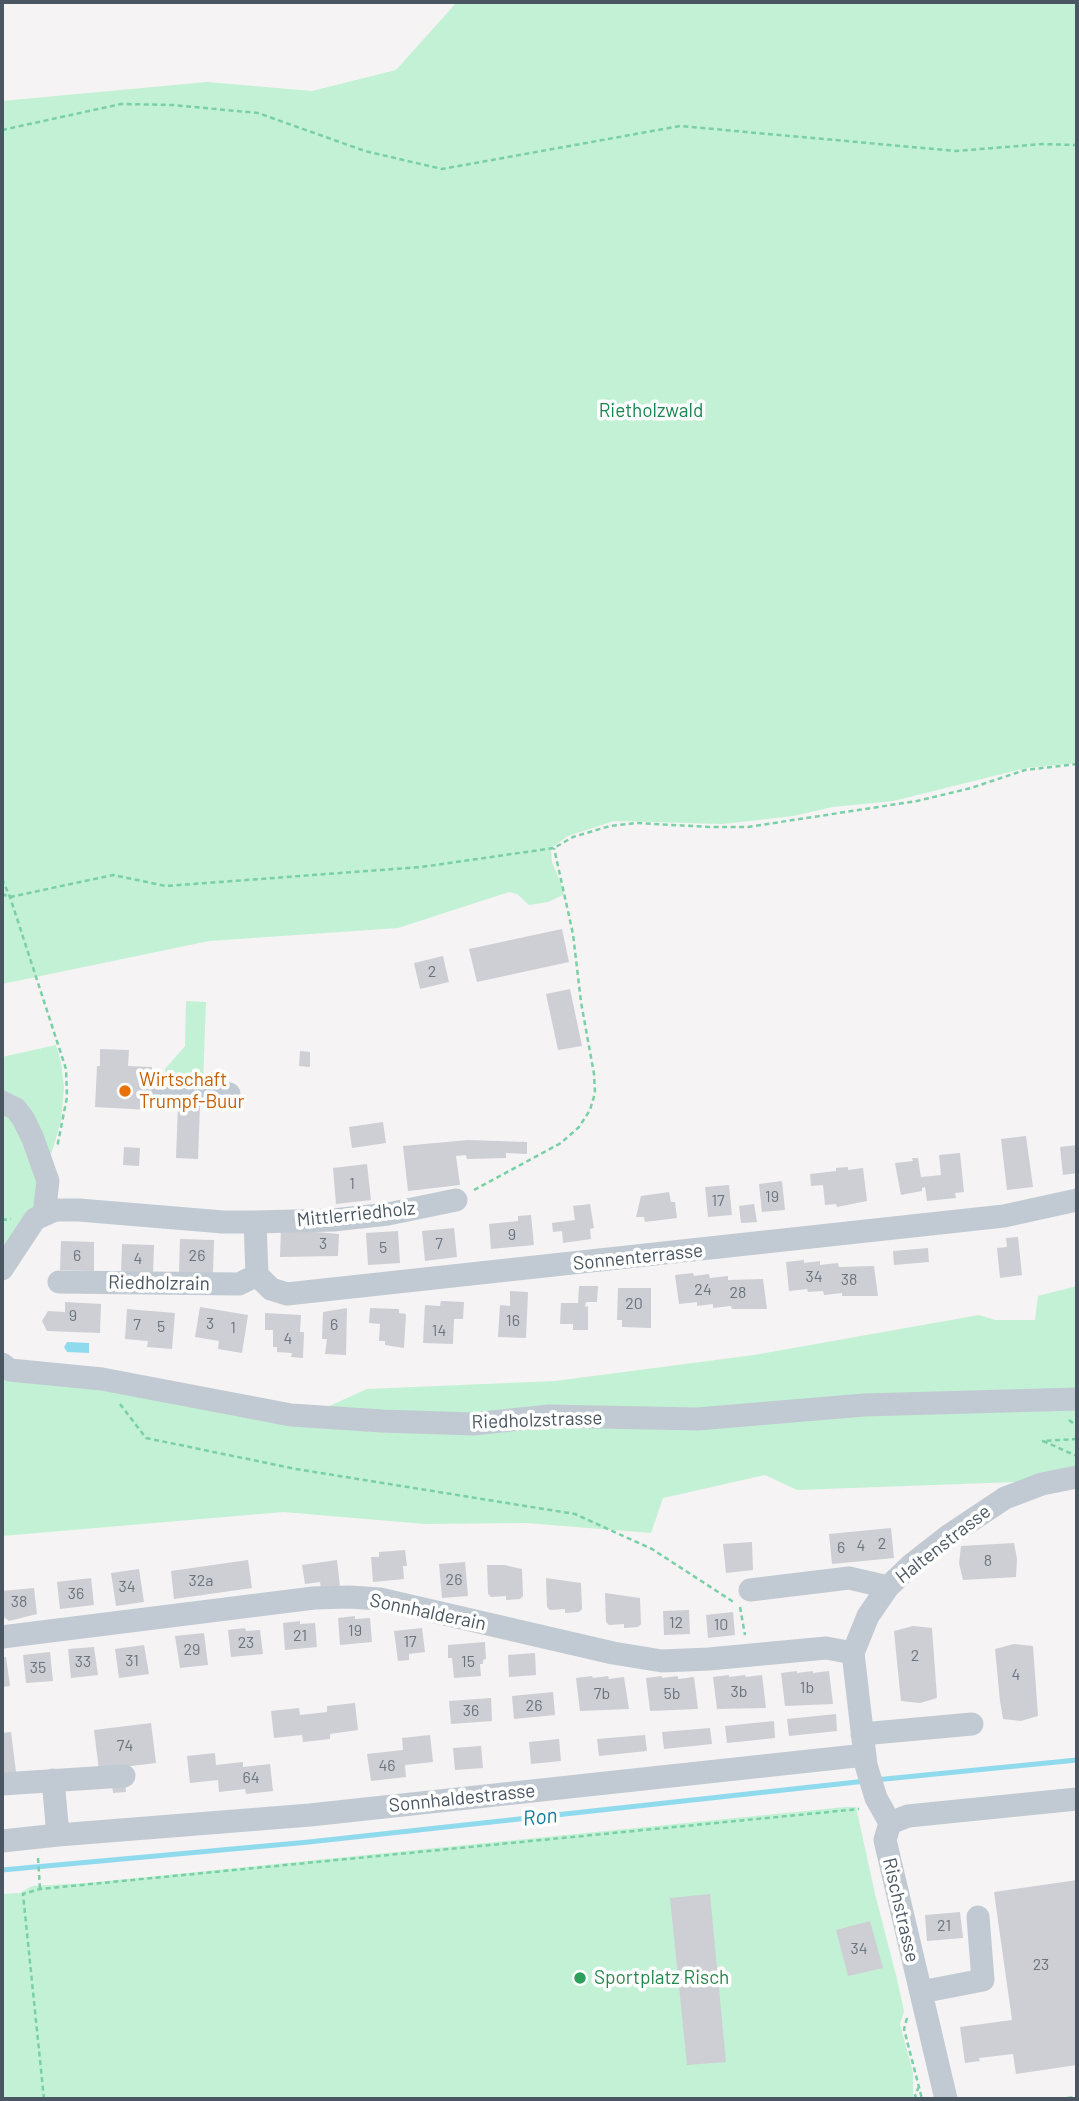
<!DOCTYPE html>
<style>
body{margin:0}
#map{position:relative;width:1079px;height:2101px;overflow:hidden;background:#f5f3f3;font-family:Barlow,sans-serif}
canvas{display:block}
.frame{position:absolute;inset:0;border:4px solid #4a5661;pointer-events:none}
</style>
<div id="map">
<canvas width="1079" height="2101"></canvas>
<div class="frame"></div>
</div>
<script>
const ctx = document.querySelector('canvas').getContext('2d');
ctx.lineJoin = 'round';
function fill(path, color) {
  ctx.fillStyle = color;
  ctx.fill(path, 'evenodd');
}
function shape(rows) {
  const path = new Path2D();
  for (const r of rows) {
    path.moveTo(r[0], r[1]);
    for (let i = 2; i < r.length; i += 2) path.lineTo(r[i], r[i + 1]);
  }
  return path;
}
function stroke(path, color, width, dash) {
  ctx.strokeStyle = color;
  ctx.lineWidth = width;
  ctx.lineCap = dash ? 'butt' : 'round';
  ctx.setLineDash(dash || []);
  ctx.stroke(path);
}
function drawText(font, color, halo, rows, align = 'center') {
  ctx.font = font + ' Barlow,sans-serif';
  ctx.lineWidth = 7;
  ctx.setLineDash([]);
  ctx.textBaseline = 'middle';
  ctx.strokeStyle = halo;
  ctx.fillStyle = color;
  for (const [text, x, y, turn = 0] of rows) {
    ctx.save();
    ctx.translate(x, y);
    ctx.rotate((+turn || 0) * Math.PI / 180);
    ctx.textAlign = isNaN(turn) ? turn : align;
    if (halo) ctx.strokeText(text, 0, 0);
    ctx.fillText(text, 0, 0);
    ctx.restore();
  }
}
fill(shape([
 [457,2,1077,2,1077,763,1026,768,893,801,833,807,793,816,723,824,614,821,568,836,551,848,552,862,564,891,563,895,548,902,529,905,517,894,509,892,398,928,209,941,2,984,2,101,207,82,312,91,396,70],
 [186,1001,206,1002,203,1084,180,1083,179,1077,166,1077,165,1069,185,1046],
 [56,1045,61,1063,64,1087,61,1121,48,1165,2,1097,2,1057],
 [2,1108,6,1108,41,1177,37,1204,2,1256],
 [1077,1286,1077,1474,1016,1482,797,1490,765,1475,663,1498,651,1533,526,1523,425,1524,283,1512,2,1536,2,1380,52,1378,294,1422,367,1389,555,1381,754,1355,979,1315,995,1320,1035,1320,1038,1296],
 [845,1807,856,1807,875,1894,897,1979,904,2011,900,2024,913,2073,913,2099,2,2099,2,1894,20,1893,32,1886,87,1883]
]), '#c3f1d5');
fill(shape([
 [67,1342,89,1343,89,1353,67,1352,64,1347]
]), '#90daee');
stroke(shape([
 [875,1780,1077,1760],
 [2,1870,309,1842,866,1781]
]), '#90daee', 5);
fill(shape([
 [562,929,569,962,477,982,469,949],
 [443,956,449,982,420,989,414,963],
 [570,989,582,1046,558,1050,546,994],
 [100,1049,129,1050,128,1066,152,1067,150,1110,95,1107,97,1066,100,1066],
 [300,1051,310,1052,310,1067,299,1066],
 [178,1104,200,1105,198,1159,176,1158],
 [383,1122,386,1143,352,1148,349,1127],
 [1026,1136,1033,1187,1007,1190,1001,1139],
 [468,1140,527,1142,527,1154,506,1153,506,1158,467,1159,466,1155,456,1156,460,1185,408,1191,403,1146],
 [1077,1145,1077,1173,1063,1175,1060,1147],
 [124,1147,140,1148,139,1166,123,1165],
 [960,1153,964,1192,955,1193,956,1198,927,1201,925,1187,922,1188,922,1191,901,1195,895,1163,913,1161,912,1158,918,1158,921,1177,941,1175,939,1155],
 [367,1164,371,1200,336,1204,333,1168],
 [848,1167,848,1170,863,1168,867,1201,837,1207,836,1204,825,1205,823,1185,811,1186,810,1174,836,1171,836,1168],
 [782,1181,785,1210,762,1212,759,1184],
 [729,1185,732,1215,708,1217,705,1187],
 [669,1192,671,1202,675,1202,677,1218,645,1222,644,1217,636,1217,641,1196],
 [590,1204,594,1228,590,1229,591,1239,563,1243,562,1231,553,1232,552,1223,575,1220,573,1206],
 [754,1204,757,1222,741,1223,739,1206],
 [531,1215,534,1245,491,1249,489,1224,518,1221,518,1216],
 [454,1228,457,1257,425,1261,422,1231],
 [281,1229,339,1234,338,1256,280,1257],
 [398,1231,400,1263,368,1265,366,1233],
 [1018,1237,1022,1275,1000,1278,997,1248,1007,1247,1006,1238],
 [180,1239,214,1240,213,1273,179,1272],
 [61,1241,94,1242,94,1271,60,1270],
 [122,1244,154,1245,153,1275,121,1274],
 [928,1248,929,1262,894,1265,893,1251],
 [804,1260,804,1263,820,1261,820,1265,838,1263,839,1267,874,1266,878,1296,842,1296,842,1293,824,1295,823,1291,808,1292,807,1289,789,1291,786,1262],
 [693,1273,694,1276,709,1274,710,1278,728,1276,728,1280,763,1279,767,1309,732,1309,731,1306,713,1308,713,1304,697,1306,697,1302,679,1304,675,1275],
 [579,1286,598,1286,597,1302,586,1302,585,1307,588,1306,588,1330,573,1330,573,1324,560,1324,561,1303,578,1303],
 [618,1288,651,1288,651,1328,622,1327,622,1320,617,1320],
 [510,1291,528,1292,526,1338,498,1337,500,1305,510,1306],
 [441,1301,464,1302,463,1319,454,1319,453,1344,423,1343,425,1305,440,1306],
 [65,1302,101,1304,100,1333,47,1331,42,1321,48,1311,65,1312],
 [200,1307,248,1315,242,1353,218,1349,219,1341,195,1337],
 [347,1308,346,1355,325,1354,327,1339,322,1339,323,1312],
 [370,1308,399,1309,399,1313,406,1314,404,1348,385,1345,385,1341,379,1341,380,1324,369,1323],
 [127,1309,175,1313,172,1349,147,1347,148,1341,125,1339],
 [265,1313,301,1315,300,1332,304,1332,303,1358,291,1357,292,1353,277,1352,277,1347,273,1347,273,1330,265,1330],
 [891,1528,894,1558,832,1564,829,1534],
 [752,1542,753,1570,726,1573,723,1544],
 [1014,1543,1017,1559,1016,1577,963,1580,959,1563,961,1546],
 [405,1550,407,1566,403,1566,404,1579,373,1582,371,1557,379,1557,379,1552],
 [248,1560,252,1588,174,1599,171,1571],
 [337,1560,340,1587,321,1589,320,1582,305,1584,302,1565],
 [465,1562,468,1596,442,1598,439,1564],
 [487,1565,504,1565,522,1569,523,1596,520,1599,506,1600,506,1596,491,1597,488,1594],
 [139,1569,144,1602,116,1606,111,1573],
 [91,1578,94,1605,60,1609,57,1582],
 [546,1578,581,1583,582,1609,579,1612,565,1613,565,1609,550,1610,547,1607],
 [34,1588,37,1614,9,1621,2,1616,2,1591],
 [605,1593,640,1598,641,1624,638,1627,624,1628,624,1624,609,1625,606,1622],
 [689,1610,690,1634,664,1635,663,1611],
 [733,1612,735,1635,708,1638,706,1615],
 [355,1616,355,1619,370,1618,372,1642,340,1645,338,1618],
 [300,1621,300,1624,315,1623,317,1647,285,1650,283,1623],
 [913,1626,932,1628,937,1698,920,1703,901,1701,899,1682,894,1631],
 [245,1628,246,1631,260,1630,263,1654,231,1657,228,1630],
 [422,1628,425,1652,409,1654,409,1660,398,1661,394,1631],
 [204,1633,208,1665,180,1668,175,1636],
 [485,1642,486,1659,483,1660,483,1664,480,1664,481,1676,454,1678,452,1658,448,1658,448,1645],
 [1014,1644,1033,1646,1038,1716,1021,1721,1003,1719,1000,1701,995,1649],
 [144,1645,149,1674,119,1678,115,1649],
 [94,1647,98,1675,71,1678,68,1649],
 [50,1652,53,1681,26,1683,23,1655],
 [535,1653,536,1675,509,1677,508,1655],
 [6,1657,10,1686,2,1687,2,1658],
 [797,1671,797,1673,813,1671,813,1673,829,1671,833,1704,785,1706,781,1673],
 [729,1675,729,1677,745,1675,746,1677,762,1675,766,1708,717,1709,713,1677],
 [592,1676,593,1678,608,1676,609,1679,624,1677,629,1709,580,1711,576,1678],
 [662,1676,662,1678,678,1676,678,1679,694,1677,698,1709,650,1711,646,1678],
 [553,1692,555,1715,514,1719,512,1696],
 [491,1698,492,1721,451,1724,449,1701],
 [355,1703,358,1730,330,1734,330,1739,303,1742,302,1735,274,1738,271,1711,299,1708,300,1715,327,1712,327,1706],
 [836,1714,837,1731,789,1736,787,1719],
 [774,1721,775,1738,727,1743,725,1726],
 [151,1723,156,1763,99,1770,94,1730],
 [710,1728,712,1744,664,1749,662,1732],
 [11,1732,16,1772,2,1773,2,1733],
 [430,1735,433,1762,405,1765,406,1777,371,1781,367,1754,403,1750,402,1738],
 [645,1735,647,1751,599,1756,597,1739],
 [559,1739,561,1761,531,1764,529,1742],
 [481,1746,483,1768,455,1770,453,1748],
 [215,1753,216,1765,243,1762,243,1767,270,1764,273,1791,246,1794,245,1789,219,1792,218,1780,190,1783,187,1756],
 [125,1783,126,1792,113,1793,112,1784],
 [1077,1880,1077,2065,1016,2074,1013,2054,979,2058,980,2061,965,2063,960,2027,1012,2020,994,1892],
 [710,1894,726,2062,687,2065,670,1898],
 [960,1912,963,1938,927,1941,925,1915],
 [870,1921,883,1968,848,1976,836,1930]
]), '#cdcfd5');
stroke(shape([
 [2,130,121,104,173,105,258,113,365,151,442,169,680,126,956,151,1043,144,1077,145],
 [2,879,10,897,66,1069,67,1097,57,1148],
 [2,894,10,897,113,875,166,886,421,867,554,848,573,837,610,826,637,823,709,827,748,827,917,801,971,788,1025,770,1077,764],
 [474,1190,561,1143,579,1127,590,1110,595,1093,594,1074,581,1002,573,934,554,848],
 [2,1220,11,1219],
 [120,1404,146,1438,296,1469,575,1514,652,1549,735,1603],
 [1069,1420,1077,1426],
 [1077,1439,1043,1441,1077,1456],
 [740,1607,745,1635],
 [38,1858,40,1889],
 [907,2018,904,2029,922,2099],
 [44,2099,23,1894,40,1889,859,1809],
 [916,2099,915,2094,919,2087],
 [1059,2099,1077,2097]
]), '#7ad0a6', 2.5, [5, 3.5]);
stroke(shape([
 [157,1092,229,1094],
 [2,1102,16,1109,24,1120,33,1139,48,1181,44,1214],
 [255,1222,257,1275,271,1289,287,1294,1004,1216,1077,1200],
 [2,1269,35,1219,55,1210,79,1210,223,1222,255,1222,333,1220,388,1214,456,1200],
 [59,1282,239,1284,257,1275],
 [2,1364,10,1370,102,1379,291,1415,382,1421,473,1424,549,1416,697,1419,864,1405,1077,1399],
 [750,1590,849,1578,888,1587],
 [2,1637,314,1598,349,1597,380,1599,613,1653,662,1661,709,1659,826,1648,853,1653],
 [862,1734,972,1724],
 [53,1780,58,1835],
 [2,1784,124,1776],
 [890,1823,876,1798,866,1765,853,1653,868,1616,888,1587,911,1565,948,1536,1005,1498,1042,1484,1077,1477],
 [2,1841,58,1835,310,1815,865,1755],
 [921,1992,983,1980,978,1917],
 [946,2099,885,1840,890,1823,908,1816,1077,1799]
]), '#c1cad2', 23);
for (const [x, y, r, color] of [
 [125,1091,7,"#e8710a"],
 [580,1978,7,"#2e9e5b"]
]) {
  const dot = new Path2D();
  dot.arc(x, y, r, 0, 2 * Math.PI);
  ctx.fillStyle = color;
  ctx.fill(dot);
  stroke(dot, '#fff', 2.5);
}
drawText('16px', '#6b747e', null, [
 ["2",432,972],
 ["1",352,1184],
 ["19",772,1197],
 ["17",718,1201],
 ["9",512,1235],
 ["3",323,1244],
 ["7",439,1244],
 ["5",383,1248],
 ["6",77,1256],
 ["26",197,1256],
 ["4",138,1259],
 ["34",814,1277],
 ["38",849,1280],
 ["24",703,1290],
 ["28",738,1293],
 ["20",634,1304],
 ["9",73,1316],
 ["16",513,1321],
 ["3",210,1324],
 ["7",137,1325],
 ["6",334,1325],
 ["5",161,1327],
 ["1",233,1328],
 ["14",439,1331],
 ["4",288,1339],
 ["2",882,1544],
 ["4",861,1546],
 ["6",841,1548],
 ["8",988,1561],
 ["26",454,1580],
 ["32a",201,1581],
 ["34",127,1587],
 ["36",76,1594],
 ["38",19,1602],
 ["12",676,1623],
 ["10",721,1625],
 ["19",355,1631],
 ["21",300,1636],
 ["17",410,1642],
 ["23",246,1643],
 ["29",192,1650],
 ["2",915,1656],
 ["31",132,1661],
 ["33",83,1662],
 ["15",468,1662],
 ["35",38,1668],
 ["4",1016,1675],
 ["1b",807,1688],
 ["3b",739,1692],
 ["7b",602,1694],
 ["5b",672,1694],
 ["26",534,1706],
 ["36",471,1711],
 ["74",125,1746],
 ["46",387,1766],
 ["64",251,1778],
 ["21",944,1926],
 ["34",859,1949],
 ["23",1041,1965]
]);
drawText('19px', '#17864f', '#fff', [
 ["Rietholzwald",651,411]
]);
drawText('19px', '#c56008', '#fff', [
 ["Wirtschaft",139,1080],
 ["Trumpf-Buur",139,1102]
], 'left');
drawText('19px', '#4a5661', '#fff', [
 ["Mittlerriedholz",356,1214,-6],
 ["Sonnenterrasse",638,1257,-6],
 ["Riedholzrain",159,1283,1],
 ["Riedholzstrasse",537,1420,-2],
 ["Haltenstrasse",943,1544,-38],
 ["Sonnhalderain",428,1612,12],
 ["Sonnhaldestrasse",462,1798,-6],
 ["Rischstrasse",901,1910,77]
]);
drawText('19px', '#27864d', '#fff', [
 ["Sportplatz Risch",594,1978]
], 'left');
drawText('italic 21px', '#0c7c9b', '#fff', [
 ["Ron",540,1817,-6]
]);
</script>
